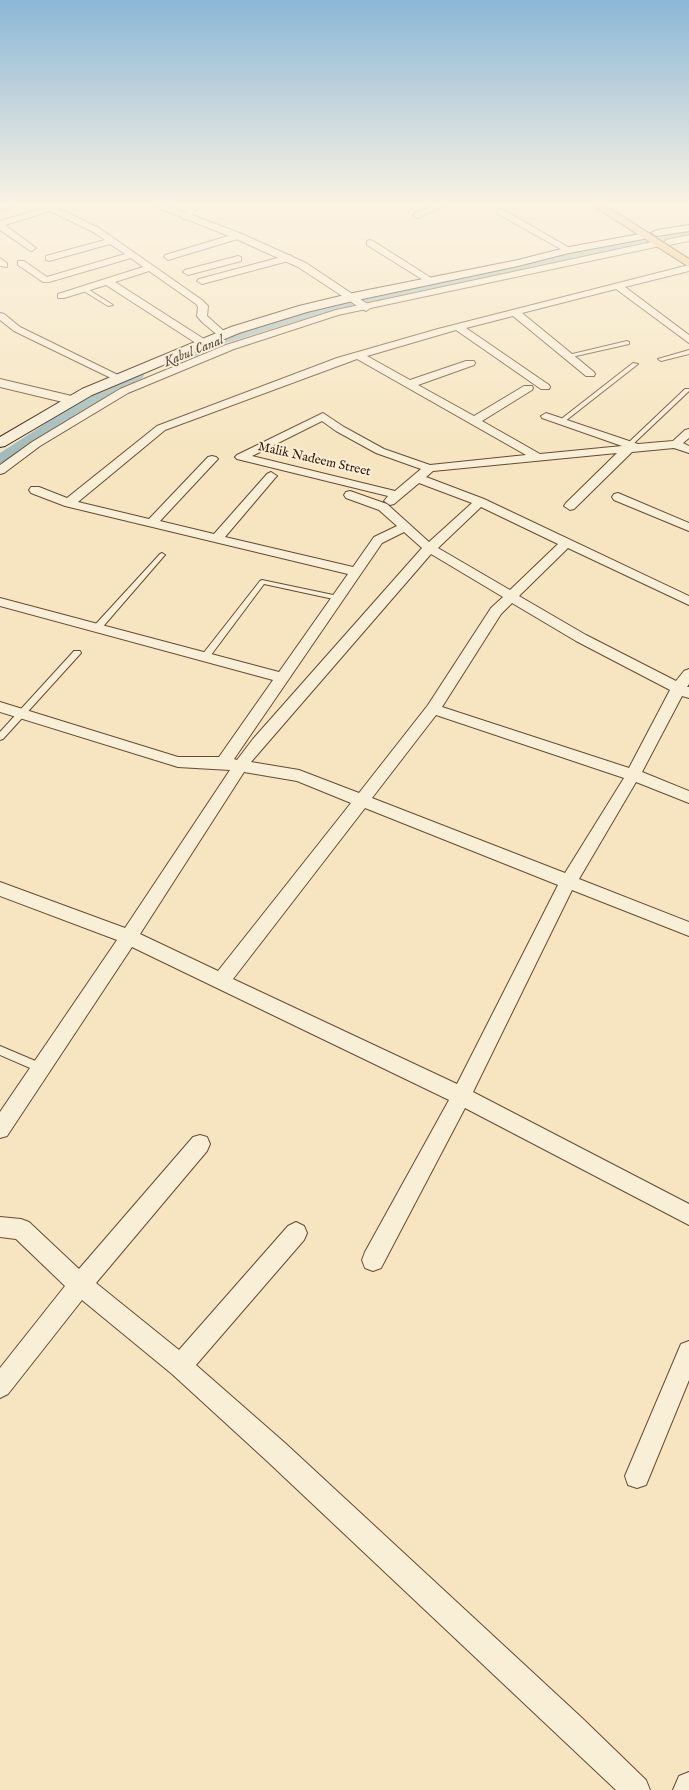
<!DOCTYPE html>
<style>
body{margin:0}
canvas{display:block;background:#f6e5c0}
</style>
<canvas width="689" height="1790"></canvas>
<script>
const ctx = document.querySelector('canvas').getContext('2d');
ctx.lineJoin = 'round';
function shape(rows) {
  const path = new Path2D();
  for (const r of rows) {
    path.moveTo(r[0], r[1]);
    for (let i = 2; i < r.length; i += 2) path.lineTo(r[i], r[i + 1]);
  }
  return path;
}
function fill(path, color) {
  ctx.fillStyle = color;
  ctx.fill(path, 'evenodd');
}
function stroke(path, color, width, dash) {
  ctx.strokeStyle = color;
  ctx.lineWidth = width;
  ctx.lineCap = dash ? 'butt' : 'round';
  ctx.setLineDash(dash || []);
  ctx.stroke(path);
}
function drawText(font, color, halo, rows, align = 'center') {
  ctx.font = font + ' "IM FELL English",serif';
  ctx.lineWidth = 4;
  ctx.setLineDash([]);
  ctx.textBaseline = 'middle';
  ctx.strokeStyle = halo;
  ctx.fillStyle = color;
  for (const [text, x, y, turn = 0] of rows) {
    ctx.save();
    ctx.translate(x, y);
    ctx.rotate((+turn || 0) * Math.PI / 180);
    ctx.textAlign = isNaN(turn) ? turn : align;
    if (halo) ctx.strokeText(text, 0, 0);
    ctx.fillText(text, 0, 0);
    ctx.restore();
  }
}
fill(shape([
 [689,231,689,237,574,258,330,311,220,345,198,355,194,356,188,352,190,349,212,339,327,304,574,252,689,231],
 [138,371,143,372,144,375,143,378,118,389,5,462,0,463,0,453,108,383,138,371]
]), '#a1bcbc');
const service = shape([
 [82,288,86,288,113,305,108,306,82,290,82,288],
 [627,341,629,342,629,344,567,358,564,356,627,341],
 [689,350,689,354,661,361,658,359,689,350],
 [633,363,638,364,564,422,560,422,560,420,633,363],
 [685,389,689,389,689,391,631,446,627,446,627,444,685,389],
 [162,553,165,555,164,556,100,630,94,630,94,626,160,554,162,553],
 [262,580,338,596,342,598,338,600,264,584,208,659,202,659,202,655,260,581,262,580],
 [74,651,80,651,81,653,3,739,0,740,0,732,74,651],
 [0,1046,45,1065,46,1068,45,1071,41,1073,37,1071,0,1055,0,1046]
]);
const minor = shape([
 [10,202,23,202,0,210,0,205,10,202],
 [34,202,45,202,99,228,202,300,208,306,207,316,226,333,228,335,226,337,220,337,202,322,197,316,198,307,196,304,149,271,115,282,207,341,208,343,207,345,199,345,106,285,64,298,58,298,58,294,143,267,131,258,49,282,43,282,18,265,18,261,24,261,47,277,125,254,110,244,49,261,46,260,46,256,105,240,93,232,50,211,5,225,36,248,32,251,29,250,0,230,0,221,43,208,34,202],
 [193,202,203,202,197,207,189,219,183,219,182,217,193,202],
 [439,202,451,202,420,217,417,218,413,215,439,202],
 [498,210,504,210,573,250,569,253,566,252,498,214,498,210],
 [238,233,242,236,241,238,168,260,164,257,165,255,238,233],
 [689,235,689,241,669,245,665,242,666,240,689,235],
 [370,240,373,241,436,281,434,283,428,283,367,245,367,241,370,240],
 [657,241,660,242,660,246,338,315,234,349,128,393,40,446,4,473,0,474,0,465,32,442,120,389,226,345,336,310,657,241],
 [289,255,292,256,292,260,202,284,197,281,199,279,289,255],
 [238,256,241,257,241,261,188,275,183,272,185,270,238,256],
 [0,258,7,263,7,267,0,266,0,258],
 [689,265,689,271,625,287,689,335,689,343,616,289,522,313,594,372,595,374,594,376,586,376,513,316,466,328,549,385,550,387,549,389,541,389,456,330,367,356,410,380,466,361,474,361,475,363,474,365,418,385,474,416,524,386,532,386,533,388,532,390,482,421,540,454,622,446,542,418,541,416,546,413,638,444,673,441,685,430,689,429,689,438,683,443,689,446,689,453,674,448,632,452,574,509,570,510,564,506,566,503,617,453,433,471,426,477,484,499,689,596,689,605,568,548,519,596,586,635,676,681,684,671,689,669,689,684,687,687,689,687,689,698,682,696,642,772,689,791,689,803,636,782,579,879,689,922,689,936,572,890,473,1092,689,1204,689,1225,465,1108,381,1268,373,1271,365,1268,362,1260,365,1252,449,1100,132,947,7,1136,0,1138,0,1112,117,940,0,896,0,882,125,928,230,770,178,767,0,712,0,702,178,757,219,757,273,680,0,606,0,598,279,672,348,574,65,506,31,493,29,490,31,487,39,487,67,498,157,426,337,358,438,329,689,265],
 [357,359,526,455,430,465,384,449,344,427,323,413,237,455,235,457,237,459,388,496,384,501,390,505,394,504,419,483,472,503,429,542,387,504,350,491,346,492,344,495,346,498,379,510,397,526,374,537,353,567,225,537,275,478,277,476,271,472,267,474,214,534,160,521,216,461,218,459,216,457,212,456,208,457,149,519,78,502,165,430,357,359],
 [322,421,336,431,376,453,421,469,395,491,252,456,322,421],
 [481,507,558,544,510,590,438,548,481,507],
 [404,532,422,548,253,739,237,760,234,759,382,543,404,532],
 [431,554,503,597,491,608,428,705,359,793,299,770,251,762,431,554],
 [512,603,576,641,670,690,629,768,442,707,501,614,512,603],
 [436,715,624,778,565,873,372,798,436,715],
 [244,772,297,781,351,803,218,971,140,934,244,772],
 [365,808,558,885,457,1084,233,979,365,808],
 [0,313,4,314,20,327,124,378,123,380,115,380,14,331,0,320,0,313],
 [618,493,689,523,689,531,614,500,612,497,614,494,618,493],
 [200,1135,207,1137,210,1144,207,1151,96,1283,179,1350,288,1226,296,1222,304,1226,307,1233,304,1240,196,1365,285,1443,582,1718,646,1780,650,1790,616,1790,267,1461,172,1374,82,1300,8,1394,0,1398,0,1368,65,1286,16,1239,0,1237,0,1217,21,1219,29,1222,79,1269,193,1137,200,1135],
 [689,1341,689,1380,646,1485,637,1488,628,1485,625,1476,681,1344,689,1341],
 [689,1772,689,1790,673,1790,679,1776,689,1772]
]);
const tertiary = shape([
 [143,202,158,202,242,234,306,263,372,307,366,311,362,309,298,267,234,238,143,202],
 [0,379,76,397,78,400,76,403,71,404,0,387,0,379]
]);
const secondary = shape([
 [689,225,689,231,657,236,651,233,657,230,689,225],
 [645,233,649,234,651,236,649,238,569,253,518,266,353,301,307,312,239,333,92,395,5,446,0,447,0,437,82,389,231,327,299,306,353,293,518,260,569,247,645,233]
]);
const primary = shape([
 [587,202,600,202,689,259,689,267,587,202]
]);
stroke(service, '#644c35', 2);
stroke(minor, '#644c35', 2);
stroke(tertiary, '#644c35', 2);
stroke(secondary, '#331907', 2);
stroke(primary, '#331907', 2);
fill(service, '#f9eed6');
fill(minor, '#f9eed6');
fill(tertiary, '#f9eed6');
fill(secondary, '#f9eed6');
fill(primary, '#ebc280');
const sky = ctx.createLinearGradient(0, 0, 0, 453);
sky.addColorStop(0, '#8bb7d6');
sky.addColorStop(0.45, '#fbf3e3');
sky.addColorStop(1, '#fbf3e300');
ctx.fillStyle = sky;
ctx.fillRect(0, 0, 689, 453);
drawText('13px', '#331907', '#f9eed6', [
 ["Malik Nadeem Street",314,460,13]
]);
drawText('italic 14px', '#5a5246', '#f9eed6', [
 ["Kabul Canal",194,352,-22]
]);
</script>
